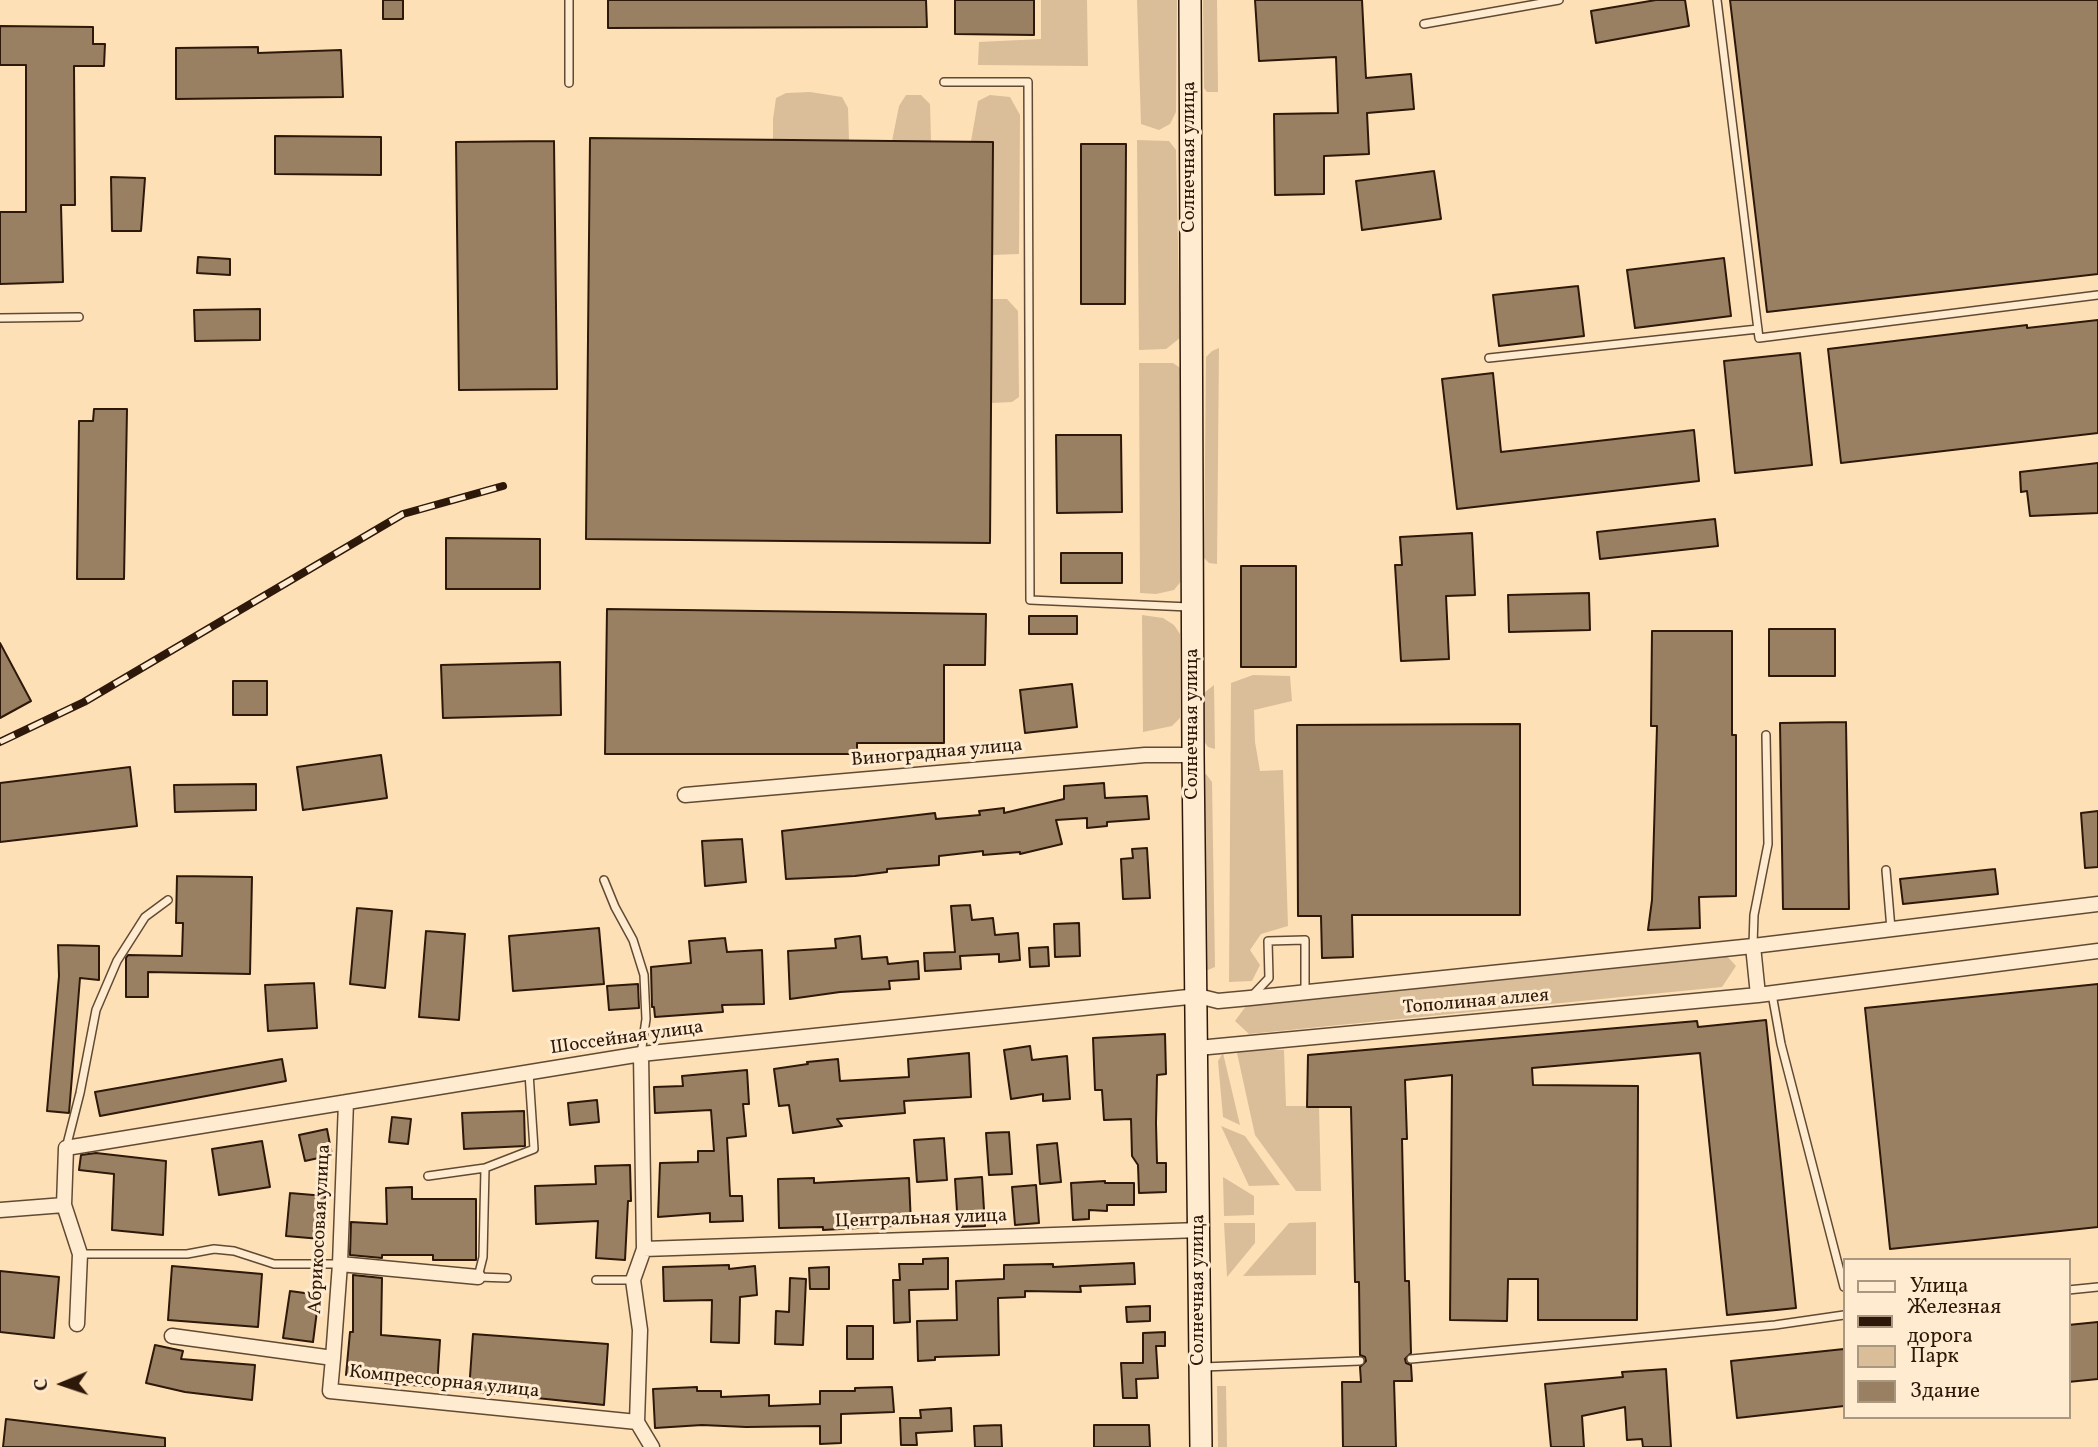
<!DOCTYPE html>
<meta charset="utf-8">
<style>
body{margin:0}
#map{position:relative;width:2098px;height:1447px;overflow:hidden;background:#fee0b7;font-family:Vollkorn,serif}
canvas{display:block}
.legend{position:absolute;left:1843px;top:1258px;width:228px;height:161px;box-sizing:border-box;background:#feebd0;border:2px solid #aa9780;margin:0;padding:9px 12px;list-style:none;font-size:21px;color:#2d1809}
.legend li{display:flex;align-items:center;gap:14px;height:35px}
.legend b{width:35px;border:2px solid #aa9780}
.north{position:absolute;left:28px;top:1349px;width:70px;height:70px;-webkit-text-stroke:5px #feebd0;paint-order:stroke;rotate:268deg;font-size:19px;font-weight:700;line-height:28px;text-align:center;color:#2d1809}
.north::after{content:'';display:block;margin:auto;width:24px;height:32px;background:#2d1809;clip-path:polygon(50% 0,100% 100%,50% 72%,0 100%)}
</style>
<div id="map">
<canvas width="2098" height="1447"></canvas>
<ul class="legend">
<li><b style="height:9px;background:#feebd0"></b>Улица</li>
<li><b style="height:9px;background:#2d1809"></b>Железная дорога</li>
<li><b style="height:19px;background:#dabe99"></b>Парк</li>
<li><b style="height:19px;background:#9a8063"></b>Здание</li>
</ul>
<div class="north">С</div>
</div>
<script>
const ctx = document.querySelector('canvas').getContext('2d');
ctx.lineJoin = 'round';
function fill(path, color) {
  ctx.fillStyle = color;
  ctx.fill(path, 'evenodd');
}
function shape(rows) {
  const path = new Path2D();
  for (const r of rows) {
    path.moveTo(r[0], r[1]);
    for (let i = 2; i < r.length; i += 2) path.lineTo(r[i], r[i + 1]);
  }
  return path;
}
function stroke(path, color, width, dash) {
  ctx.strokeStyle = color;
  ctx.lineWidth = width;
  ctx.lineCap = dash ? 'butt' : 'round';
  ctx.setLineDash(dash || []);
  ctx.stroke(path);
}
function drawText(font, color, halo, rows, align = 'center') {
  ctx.font = font + ' Vollkorn,serif';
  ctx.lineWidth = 6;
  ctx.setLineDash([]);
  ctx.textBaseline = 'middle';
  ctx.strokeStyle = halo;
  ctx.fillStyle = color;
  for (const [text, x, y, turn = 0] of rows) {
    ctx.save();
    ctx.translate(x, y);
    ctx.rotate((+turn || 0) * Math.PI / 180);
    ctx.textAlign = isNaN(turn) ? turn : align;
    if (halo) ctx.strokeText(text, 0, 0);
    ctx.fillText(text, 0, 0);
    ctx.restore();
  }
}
fill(shape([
 [1041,0,1087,0,1088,66,978,65,979,42,1041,39],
 [1137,0,1177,0,1176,112,1170,124,1159,130,1141,124],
 [1203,0,1217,0,1218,92,1207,92,1204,88],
 [810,92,842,97,848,108,849,140,773,139,773,119,776,98,786,93],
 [906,95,921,95,930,104,931,141,892,141,899,106],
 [990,95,1010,97,1020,115,1019,254,992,255,993,142,971,141,978,101],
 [1137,140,1169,141,1176,150,1180,338,1166,349,1139,350],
 [992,299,1007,299,1018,311,1019,397,1012,402,991,403],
 [1219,348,1217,564,1209,563,1204,558,1206,357,1212,351],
 [1139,363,1173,363,1182,369,1184,564,1182,580,1174,590,1156,594,1140,593],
 [1142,615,1163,618,1174,625,1180,634,1180,718,1172,726,1143,732],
 [1253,675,1290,676,1292,701,1254,710,1255,742,1260,771,1283,770,1288,926,1261,934,1250,950,1260,965,1252,981,1229,982,1231,683],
 [1214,685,1215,749,1208,747,1203,740,1202,698,1205,692],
 [1206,774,1212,782,1215,967,1208,970,1203,965,1201,780],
 [1727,956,1736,966,1722,987,1249,1034,1235,1021,1246,1006],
 [1244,1048,1284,1050,1286,1106,1319,1106,1321,1191,1296,1191,1255,1135,1237,1053],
 [1223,1053,1240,1125,1223,1117,1218,1061],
 [1221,1126,1245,1136,1280,1185,1249,1186],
 [1223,1177,1254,1196,1254,1215,1224,1216],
 [1316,1222,1316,1275,1243,1276,1289,1223],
 [1224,1223,1255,1223,1255,1243,1227,1277],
 [1217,1386,1226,1386,1227,1447,1218,1447]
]), '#dabe99');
const building = shape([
 [383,0,403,0,403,19,383,19,383,0],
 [608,0,926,0,927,27,608,28,608,0],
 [955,0,1034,0,1034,35,955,34,955,0],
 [1255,0,1362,0,1366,78,1411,74,1414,109,1367,113,1369,154,1324,156,1324,194,1275,195,1274,114,1338,113,1336,57,1259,61,1255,0],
 [1656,0,1685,0,1689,26,1596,43,1591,11,1656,0],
 [1730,0,2098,0,2098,274,1767,312,1730,0],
 [0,26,93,27,93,44,105,44,104,66,74,66,75,205,61,205,63,282,0,284,0,212,26,212,26,65,0,65,0,26],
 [258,47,258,53,341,50,343,97,176,99,176,48,258,47],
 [275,136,381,137,381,175,275,174,275,136],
 [590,138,993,142,990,543,586,539,590,138],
 [554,141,557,389,459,390,456,142,554,141],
 [1081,144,1126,144,1125,304,1081,304,1081,144],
 [1434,171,1441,219,1362,230,1356,181,1434,171],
 [111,177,145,178,141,231,112,231,111,177],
 [198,257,230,259,230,275,197,273,198,257],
 [1724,258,1731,316,1635,328,1627,270,1724,258],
 [1578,286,1584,336,1499,346,1493,295,1578,286],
 [260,309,260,340,195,341,194,310,260,309],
 [2098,320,2098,433,1841,463,1828,349,2027,325,2027,328,2098,320],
 [1800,353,1812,465,1735,473,1724,361,1800,353],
 [1493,373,1501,452,1694,430,1699,481,1457,509,1442,379,1493,373],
 [94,409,127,409,124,579,77,579,79,421,93,421,94,409],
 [1056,435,1121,435,1122,512,1057,513,1056,435],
 [2098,463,2098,513,2030,516,2027,491,2021,492,2020,472,2098,463],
 [1715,519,1718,546,1600,559,1597,532,1715,519],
 [1472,533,1475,595,1446,596,1449,659,1401,661,1395,565,1402,565,1400,537,1472,533],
 [446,538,540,539,540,589,446,589,446,538],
 [1061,553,1122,553,1122,583,1061,583,1061,553],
 [1241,566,1296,566,1296,667,1241,667,1241,566],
 [1589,593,1590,630,1509,632,1508,595,1589,593],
 [607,609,986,614,985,665,944,665,944,743,857,743,857,754,605,754,607,609],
 [1029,616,1077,616,1077,634,1029,634,1029,616],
 [1769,629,1835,629,1835,676,1769,676,1769,629],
 [1652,631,1732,631,1732,735,1736,735,1736,896,1699,897,1700,928,1648,930,1652,900,1657,726,1651,726,1652,631],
 [0,643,31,701,0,718,0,643],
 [560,662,561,715,443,718,441,665,560,662],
 [233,681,267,681,267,715,233,715,233,681],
 [1072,684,1077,727,1025,733,1020,690,1072,684],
 [1846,722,1849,909,1783,909,1780,723,1846,722],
 [1520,724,1520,915,1352,915,1353,957,1322,958,1321,916,1298,916,1297,725,1520,724],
 [381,755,387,798,303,810,297,767,381,755],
 [130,767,137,826,0,842,0,783,130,767],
 [1104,783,1105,798,1147,796,1149,819,1107,822,1107,826,1087,828,1087,818,1056,820,1062,844,1020,854,1020,852,983,855,983,851,939,856,939,865,887,869,887,872,855,876,786,879,782,831,935,813,936,819,980,815,979,811,1004,808,1004,813,1064,799,1064,786,1104,783],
 [256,784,256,810,175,812,174,785,256,784],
 [2098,811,2098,867,2085,868,2081,813,2098,811],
 [742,839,746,882,705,886,702,841,742,839],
 [1147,848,1150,898,1123,899,1121,859,1133,858,1132,849,1147,848],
 [1995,869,1998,894,1903,904,1900,879,1995,869],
 [177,876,252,877,250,974,148,972,148,997,126,997,126,958,128,955,182,956,183,923,176,923,177,876],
 [970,905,972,920,993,918,995,935,1018,933,1020,960,999,962,999,954,960,956,961,969,925,971,924,953,955,952,951,906,970,905],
 [357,908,392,911,385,988,350,984,357,908],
 [1079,923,1080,956,1055,957,1054,924,1079,923],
 [599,928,604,984,513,991,509,936,599,928],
 [426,931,465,934,459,1020,419,1017,426,931],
 [860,936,862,959,887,957,888,964,918,961,919,979,889,981,890,989,840,992,790,999,788,951,836,948,835,939,860,936],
 [725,938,727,952,762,950,764,1004,722,1005,723,1012,655,1017,654,1007,652,1007,651,967,691,963,689,941,725,938],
 [58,945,99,946,99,980,80,978,69,1113,47,1111,59,976,58,945],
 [1048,947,1049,966,1030,967,1029,948,1048,947],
 [314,983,317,1028,268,1031,265,985,314,983],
 [638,984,639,1008,609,1010,607,986,638,984],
 [2098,984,2098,1227,1890,1249,1865,1008,2098,984],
 [1766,1020,1796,1308,1727,1315,1700,1053,1532,1068,1533,1085,1638,1086,1637,1320,1538,1320,1538,1279,1508,1279,1507,1321,1450,1320,1452,1075,1405,1080,1407,1139,1402,1139,1405,1281,1409,1281,1411,1353,1405,1359,1406,1363,1411,1365,1412,1381,1394,1381,1396,1447,1343,1447,1342,1382,1361,1382,1360,1367,1366,1361,1365,1357,1360,1355,1359,1282,1355,1282,1351,1107,1307,1107,1308,1055,1697,1021,1698,1027,1766,1020],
 [1165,1034,1166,1074,1157,1075,1156,1123,1157,1163,1166,1163,1166,1192,1139,1193,1138,1165,1132,1156,1131,1119,1104,1120,1102,1090,1095,1090,1093,1038,1165,1034],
 [1030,1046,1032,1060,1067,1056,1070,1099,1043,1101,1043,1094,1011,1099,1004,1050,1030,1046],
 [969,1053,971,1097,904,1101,905,1113,837,1119,842,1126,793,1133,789,1105,779,1106,774,1069,808,1064,807,1062,838,1059,840,1081,909,1077,908,1059,969,1053],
 [282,1059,286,1081,100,1116,95,1092,282,1059],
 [747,1070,749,1104,743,1104,746,1136,727,1138,730,1196,742,1196,743,1221,710,1222,710,1213,658,1217,660,1163,698,1162,698,1151,714,1151,711,1110,655,1113,654,1087,683,1086,682,1076,747,1070],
 [597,1100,599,1122,570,1125,568,1103,597,1100],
 [524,1111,525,1146,464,1149,462,1113,524,1111],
 [392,1117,411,1119,408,1144,389,1142,392,1117],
 [327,1129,332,1155,305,1161,299,1135,327,1129],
 [1009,1132,1012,1174,989,1175,986,1133,1009,1132],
 [944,1138,947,1180,917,1182,914,1140,944,1138],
 [262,1141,270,1187,219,1195,212,1149,262,1141],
 [1057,1143,1061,1182,1040,1184,1037,1145,1057,1143],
 [96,1153,166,1161,163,1235,112,1230,114,1174,79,1170,81,1155,96,1153],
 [630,1165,631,1201,628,1201,625,1260,596,1258,598,1221,536,1224,535,1186,596,1184,595,1166,630,1165],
 [982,1177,985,1226,958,1227,955,1179,982,1177],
 [814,1178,814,1183,909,1178,911,1225,823,1230,823,1227,779,1228,778,1179,814,1178],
 [1105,1181,1105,1183,1134,1183,1134,1205,1107,1205,1107,1211,1089,1210,1089,1219,1073,1220,1071,1183,1105,1181],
 [1036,1185,1039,1223,1015,1225,1012,1187,1036,1185],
 [412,1187,412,1199,476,1199,476,1260,433,1260,433,1255,382,1255,382,1258,350,1255,351,1222,387,1224,386,1188,412,1187],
 [290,1193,325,1196,321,1239,286,1236,290,1193],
 [948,1258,948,1289,909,1290,910,1322,894,1323,893,1280,900,1280,899,1264,923,1264,923,1259,948,1258],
 [1134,1263,1135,1284,1080,1286,1081,1292,1025,1291,1025,1297,998,1298,999,1355,935,1357,935,1360,918,1361,917,1321,957,1320,956,1281,1004,1279,1004,1265,1053,1264,1053,1267,1134,1263],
 [729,1265,729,1269,755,1266,757,1295,740,1297,739,1343,711,1342,712,1300,664,1301,663,1267,729,1265],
 [172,1266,262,1274,258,1327,168,1320,172,1266],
 [829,1267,829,1289,810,1289,809,1268,829,1267],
 [0,1271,59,1277,54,1338,0,1332,0,1271],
 [353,1275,382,1278,381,1335,440,1340,437,1387,385,1383,385,1378,346,1375,350,1332,353,1332,353,1275],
 [790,1278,806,1279,803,1345,775,1344,776,1311,789,1312,790,1278],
 [290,1291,319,1295,313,1342,283,1338,290,1291],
 [1150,1306,1150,1321,1127,1322,1126,1307,1150,1306],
 [2098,1322,2098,1379,2068,1382,2068,1325,2098,1322],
 [847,1326,873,1326,873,1359,847,1359,847,1326],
 [1165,1332,1165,1346,1156,1346,1158,1378,1136,1379,1137,1398,1123,1398,1121,1363,1143,1363,1143,1333,1165,1332],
 [473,1334,608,1344,604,1405,469,1391,473,1334],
 [155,1345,183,1351,181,1359,255,1365,252,1400,185,1392,146,1383,155,1345],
 [1844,1349,1844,1406,1737,1418,1731,1361,1844,1349],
 [1666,1369,1671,1447,1643,1447,1642,1439,1627,1440,1625,1407,1582,1416,1584,1447,1551,1447,1545,1384,1623,1377,1622,1372,1666,1369],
 [697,1387,697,1391,721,1391,721,1397,769,1395,769,1406,820,1404,820,1391,855,1391,855,1388,892,1387,894,1412,841,1414,841,1443,820,1444,820,1426,746,1427,702,1425,655,1428,653,1389,697,1387],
 [951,1408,952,1431,916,1433,917,1445,901,1445,900,1418,921,1418,920,1410,951,1408],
 [6,1419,165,1438,165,1447,3,1447,6,1419],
 [1001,1425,1002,1447,975,1447,974,1426,1001,1425],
 [1094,1425,1149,1425,1150,1447,1094,1447,1094,1425]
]);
fill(building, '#9a8063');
stroke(building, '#2d1809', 2);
const lane = shape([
 [1717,0,1759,338,2098,295],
 [1424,24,1559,0],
 [944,82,1028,82,1030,600,1189,607],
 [569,83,569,0],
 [0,318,79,317],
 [1489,358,1758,329],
 [1886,870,1891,929],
 [604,880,615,907,633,940,644,975,646,1019,641,1054],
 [1753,945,1754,915,1768,844,1766,735],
 [1772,994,1781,1044,1844,1287],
 [1252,996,1269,978,1268,941,1305,940,1305,992],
 [66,1148,80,1093,96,1010,117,961,145,917,168,900],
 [428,1176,485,1168],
 [80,1254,187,1254,214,1249,234,1251,274,1264,339,1264],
 [507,1278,478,1277,483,1257,485,1168,534,1149,529,1073],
 [596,1280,633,1280],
 [2068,1290,2098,1287],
 [1411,1359,1775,1325,1844,1315],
 [1203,1367,1360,1361]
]);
const street = shape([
 [685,795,1145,755,1193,755],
 [1753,946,1758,995],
 [1198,1048,1758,995,2098,951],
 [0,1210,64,1205],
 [644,1249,1200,1230],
 [340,1264,478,1277],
 [77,1324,80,1254,64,1205,66,1148,641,1054,1198,996,1218,1001,1250,998,1753,946,2098,904],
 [172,1336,333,1358,330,1391,637,1422,652,1447],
 [333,1358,340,1264,346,1102],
 [637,1422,640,1330,633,1280,644,1249,641,1054]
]);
const secondary = shape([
 [1190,0,1193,755,1201,1447]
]);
stroke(lane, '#614a34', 10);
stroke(street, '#614a34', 17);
stroke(secondary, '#2d1809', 24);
stroke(lane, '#feebd0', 7);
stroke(street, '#feebd0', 14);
stroke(secondary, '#feebd0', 21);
const rail = shape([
 [0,742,84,702,403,514,503,486]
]);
stroke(rail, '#2d1809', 8);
stroke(rail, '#feebd0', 5, [16]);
drawText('19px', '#2d1809', '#feebd0', [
 ["Солнечная улица",1191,157,-90],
 ["Солнечная улица",1194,724,-90],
 ["Виноградная улица",937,754,-5],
 ["Тополиная аллея",1476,1003,-5],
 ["Шоссейная улица",627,1039,-8],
 ["Центральная улица",921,1220,-2],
 ["Абрикосовая улица",321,1229,-87],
 ["Солнечная улица",1200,1290,-90],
 ["Компрессорная улица",444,1383,6]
]);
</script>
